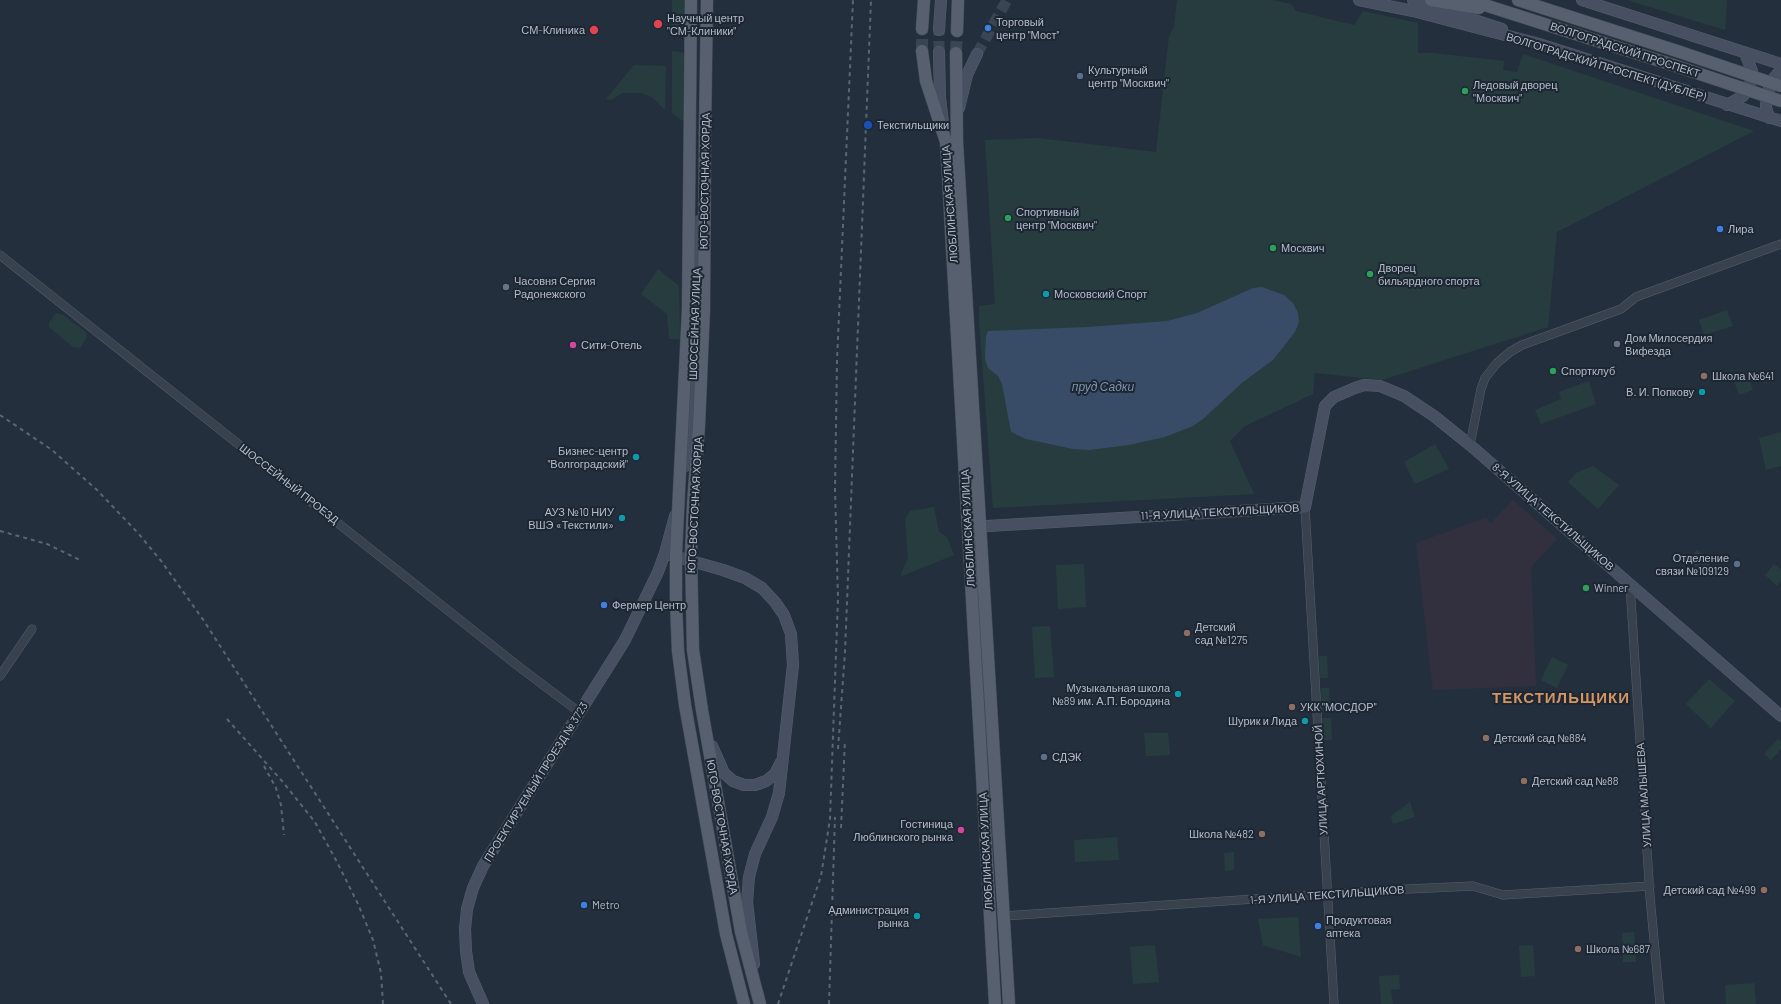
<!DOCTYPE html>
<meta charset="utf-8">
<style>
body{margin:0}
canvas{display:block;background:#242f3e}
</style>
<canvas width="1781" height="1004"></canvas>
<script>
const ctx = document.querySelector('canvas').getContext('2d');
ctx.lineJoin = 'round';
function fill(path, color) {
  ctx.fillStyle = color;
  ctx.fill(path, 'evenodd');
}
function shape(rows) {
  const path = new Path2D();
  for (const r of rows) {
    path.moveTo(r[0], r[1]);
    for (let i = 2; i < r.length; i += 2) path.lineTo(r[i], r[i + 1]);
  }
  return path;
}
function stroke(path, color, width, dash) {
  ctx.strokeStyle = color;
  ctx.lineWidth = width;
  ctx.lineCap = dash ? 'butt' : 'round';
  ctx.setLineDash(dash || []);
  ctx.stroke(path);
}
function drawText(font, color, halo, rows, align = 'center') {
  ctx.font = font + ' Barlow,sans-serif';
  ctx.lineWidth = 4;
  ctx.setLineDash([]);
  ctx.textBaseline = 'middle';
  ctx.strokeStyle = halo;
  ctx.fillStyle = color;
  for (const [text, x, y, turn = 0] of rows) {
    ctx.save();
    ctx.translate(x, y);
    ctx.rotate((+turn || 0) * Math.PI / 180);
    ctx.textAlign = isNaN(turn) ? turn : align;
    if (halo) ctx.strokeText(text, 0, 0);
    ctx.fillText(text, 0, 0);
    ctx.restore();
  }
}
fill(shape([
 [1513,500,1557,539,1531,567,1536,686,1433,690,1416,543,1486,518,1491,523]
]), '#32303f');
fill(shape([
 [672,0,686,0,686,27,672,27],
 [1177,0,1273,0,1291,4,1296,11,1354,25,1363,11,1418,23,1418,53,1433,53,1504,61,1503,70,1517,72,1523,54,1754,131,1557,232,1548,327,1382,380,1315,373,1313,394,1245,426,1230,441,1254,494,993,508,979,320,979,306,995,304,985,140,1038,138,1156,152,1169,36,1174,27],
 [1627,0,1727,0,1725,30],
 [672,51,686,53,684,122,672,113],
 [634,65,666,66,665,110,653,98,642,93,622,93,611,100,606,99],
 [658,269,679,286,680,339,669,339,667,314,641,294],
 [1727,310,1733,326,1704,335,1699,320],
 [56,313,63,315,86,332,87,337,80,348,73,347,49,327,49,323],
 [1747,373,1753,390,1739,395,1733,378],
 [1589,381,1596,404,1541,424,1535,410,1561,399,1559,392],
 [1781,432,1781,466,1766,470,1759,438],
 [1435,444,1449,469,1415,484,1404,462],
 [1593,466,1619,485,1598,509,1568,482,1576,473],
 [934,507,939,532,947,537,954,555,902,576,901,574,908,558,905,519,910,511],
 [1697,550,1712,561,1702,576,1686,561],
 [1084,564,1086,607,1058,609,1056,565],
 [1774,564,1781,570,1781,581,1777,586,1765,575],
 [1050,626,1054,677,1035,678,1032,627],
 [1319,656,1327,656,1328,678,1320,678],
 [1552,657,1568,665,1557,688,1541,680],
 [1709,679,1735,701,1711,728,1686,704],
 [1321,688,1329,688,1330,710,1322,710],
 [1322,718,1331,718,1332,740,1323,740],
 [1144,733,1168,733,1170,755,1146,756],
 [1778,739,1781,741,1781,749,1771,760,1764,754],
 [1410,802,1415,817,1393,824,1391,816],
 [1117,837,1119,860,1075,862,1074,840],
 [1234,852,1234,870,1225,871,1224,853],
 [1298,917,1301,957,1263,945,1258,919],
 [1634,932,1636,962,1623,962,1622,933],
 [1155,945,1159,982,1133,984,1130,947],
 [1533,945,1535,976,1521,977,1519,946],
 [1399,975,1400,989,1391,990,1393,1004,1381,1004,1379,976],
 [1754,983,1756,1004,1726,1004,1725,985]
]), '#263c3f');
fill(shape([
 [1262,287,1284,295,1293,303,1298,313,1299,322,1295,332,1273,360,1243,382,1203,419,1193,426,1165,437,1129,445,1089,450,1073,449,1026,439,1011,432,1002,384,998,376,988,368,985,359,986,336,988,331,1088,327,1167,321,1197,313,1253,288]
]), '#394c67');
stroke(shape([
 [939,52,939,30],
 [977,54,1007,0]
]), '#3a4453', 11, [11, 5.5]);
stroke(shape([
 [922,51,922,29],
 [956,53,957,31]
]), '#3a4453', 12, [12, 6]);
const street = shape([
 [0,255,518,666,579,712],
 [1470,445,1481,389,1485,378,1497,363,1510,352,1522,345,1621,309,1636,297,1781,244],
 [1305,507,1334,1004],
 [1630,585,1650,897,1660,1004],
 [0,676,32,629],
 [1004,916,1387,890,1473,886,1503,895,1650,886]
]);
const secondary = shape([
 [1359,0,1413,11,1539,44,1781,121],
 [1413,0,1502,29],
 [1582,0,1781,64],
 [939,30,941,0],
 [939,52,940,98,943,123],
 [1727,105,1743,96,1750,85,1752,71,1745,53],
 [959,108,967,75,977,54],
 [1769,118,1766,107,1767,94,1774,78,1781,70],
 [685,466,692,398,699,221],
 [971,527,1305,507,1325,406,1334,397,1355,388,1364,385,1380,386,1404,396,1434,416,1470,445,1781,716],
 [667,554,723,570,745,578,762,588,775,602,784,615,791,634,793,665,779,793,772,817,755,854,749,877,747,902,754,964],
 [712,746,724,773,733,781,744,785,755,785,766,781,775,774,781,762],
 [483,1004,469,972,466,951,465,929,467,909,473,888,483,866,625,640,658,572,665,553,675,516]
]);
const primary = shape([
 [1431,0,1479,8],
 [1469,0,1673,65],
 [1518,0,1677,51],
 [922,29,924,0],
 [957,31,958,0],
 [922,51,926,81,946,142,995,1004],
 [956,53,957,142,1009,1004],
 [705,132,707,0],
 [693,650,702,710,741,932,760,1004],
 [678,651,685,705,726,934,744,1004]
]);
stroke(street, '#565f6c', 9);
stroke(secondary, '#565f6c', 12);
stroke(primary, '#414a57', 13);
stroke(street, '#38414e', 8);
stroke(secondary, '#465061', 11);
stroke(primary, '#56606e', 12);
stroke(shape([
 [0,415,52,450,97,490,138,533,162,562,204,621,451,1004],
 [0,531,47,544,80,560],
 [227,719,282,781,315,822,337,862,358,904,373,940,381,973,383,1004],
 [838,749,845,652,871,0],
 [264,766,276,788,281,805,284,835],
 [841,828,845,740],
 [778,1004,821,876,830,819,838,598,835,489,837,360,853,0],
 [829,1004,835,817]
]), '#5a6575', 2, [4, 4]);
const primaryBridge = shape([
 [1677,51,1781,86],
 [1673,65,1781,101],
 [693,650,691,553,693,504,699,426,704,309,705,132],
 [678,651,676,603,676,553,688,309,691,0]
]);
stroke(primaryBridge, '#414a57', 13, []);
stroke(primaryBridge, '#56606e', 12);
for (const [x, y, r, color] of [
 [658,24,5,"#e0444e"],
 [988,28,4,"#3f7fe0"],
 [594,30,5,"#e0444e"],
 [1080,76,4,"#5c6f8a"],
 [1465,91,4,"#2e9e5b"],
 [868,125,5,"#1a4fb4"],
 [1008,218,4,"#2e9e5b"],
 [1720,229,4,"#3f7fe0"],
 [1273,248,4,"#2e9e5b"],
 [1370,274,4,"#2e9e5b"],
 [506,287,4,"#6b7280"],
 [1046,294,4,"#0f9aa8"],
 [1617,344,4,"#6b7280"],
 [573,345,4,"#d1479c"],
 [1553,371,4,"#2e9e5b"],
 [1704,376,4,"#8d6e63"],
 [1702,392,4,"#0f9aa8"],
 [636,457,4,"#0f9aa8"],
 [622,518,4,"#0f9aa8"],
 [1737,564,4,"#5c6f8a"],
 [1586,588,4,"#2e9e5b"],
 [604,605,4,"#3f7fe0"],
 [1187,633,4,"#8d6e63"],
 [1178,694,4,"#0f9aa8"],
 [1292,707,4,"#8d6e63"],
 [1305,721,4,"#0f9aa8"],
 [1486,738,4,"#8d6e63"],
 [1044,757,4,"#5c6f8a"],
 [1524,781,4,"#8d6e63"],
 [961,830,4,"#d1479c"],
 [1262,834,4,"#8d6e63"],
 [1764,890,4,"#8d6e63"],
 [584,905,4,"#3f7fe0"],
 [917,916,4,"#0f9aa8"],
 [1318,926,4,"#3f7fe0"],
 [1578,949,4,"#8d6e63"]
]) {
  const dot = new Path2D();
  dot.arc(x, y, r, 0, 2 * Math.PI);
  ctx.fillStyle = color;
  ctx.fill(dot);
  stroke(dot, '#1d2633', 1.5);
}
drawText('11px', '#b4bcc9', '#1d2633', [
 ["Научный центр",667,18],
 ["\"СМ-Клиники\"",667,31],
 ["Торговый",996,22],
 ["центр \"Мост\"",996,35],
 ["СМ-Клиника",585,30,"right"],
 ["Культурный",1088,70],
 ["центр \"Москвич\"",1088,83],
 ["Ледовый дворец",1473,85],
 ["\"Москвич\"",1473,98],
 ["Текстильщики",877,125],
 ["Спортивный",1016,212],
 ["центр \"Москвич\"",1016,225],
 ["Лира",1728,229],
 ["Москвич",1281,248],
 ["Дворец",1378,268],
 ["бильярдного спорта",1378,281],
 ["Часовня Сергия",514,281],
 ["Радонежского",514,294],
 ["Московский Спорт",1054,294],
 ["Дом Милосердия",1625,338],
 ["Вифезда",1625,351],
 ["Сити-Отель",581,345],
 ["Спортклуб",1561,371],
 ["Школа №641",1712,376],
 ["В. И. Попкову",1694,392,"right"],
 ["Бизнес-центр",628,451,"right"],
 ["\"Волгоградский\"",628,464,"right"],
 ["АУЗ №10 НИУ",614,512,"right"],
 ["ВШЭ «Текстили»",614,525,"right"],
 ["Отделение",1729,558,"right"],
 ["связи №109129",1729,571,"right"],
 ["Winner",1594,588],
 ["Фермер Центр",612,605],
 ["Детский",1195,627],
 ["сад №1275",1195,640],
 ["Музыкальная школа",1170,688,"right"],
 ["№89 им. А.П. Бородина",1170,701,"right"],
 ["УКК \"МОСДОР\"",1300,707],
 ["Шурик и Лида",1297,721,"right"],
 ["Детский сад №884",1494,738],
 ["СДЭК",1052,757],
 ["Детский сад №88",1532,781],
 ["Гостиница",953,824,"right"],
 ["Люблинского рынка",953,837,"right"],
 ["Школа №482",1254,834,"right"],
 ["Детский сад №499",1756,890,"right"],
 ["Metro",592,905],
 ["Администрация",909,910,"right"],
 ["рынка",909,923,"right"],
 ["Продуктовая",1326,920],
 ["аптека",1326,933],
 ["Школа №687",1586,949]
], 'left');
drawText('11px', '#b4bcc9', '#1d2633', [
 ["ВОЛГОГРАДСКИЙ ПРОСПЕКТ",1625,50,18],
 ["ВОЛГОГРАДСКИЙ ПРОСПЕКТ (ДУБЛЁР)",1606,67,17],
 ["ЮГО-ВОСТОЧНАЯ ХОРДА",705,181,-89],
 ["ЛЮБЛИНСКАЯ УЛИЦА",950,204,-94],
 ["ШОССЕЙНАЯ УЛИЦА",695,324,-88],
 ["ШОССЕЙНЫЙ ПРОЕЗД",289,484,38],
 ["ЮГО-ВОСТОЧНАЯ ХОРДА",695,505,-87],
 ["11-Я УЛИЦА ТЕКСТИЛЬЩИКОВ",1220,512,-3],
 ["8-Я УЛИЦА ТЕКСТИЛЬЩИКОВ",1553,517,41],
 ["ЛЮБЛИНСКАЯ УЛИЦА",968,528,-93],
 ["УЛИЦА АРТЮХИНОЙ",1321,780,-93],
 ["ПРОЕКТИРУЕМЫЙ ПРОЕЗД № 3723",536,782,-58],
 ["УЛИЦА МАЛЫШЕВА",1644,795,-94],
 ["ЮГО-ВОСТОЧНАЯ ХОРДА",722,827,80],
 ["ЛЮБЛИНСКАЯ УЛИЦА",986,851,-93],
 ["1-Я УЛИЦА ТЕКСТИЛЬЩИКОВ",1327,895,-4]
]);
drawText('italic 12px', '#7c92b1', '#1d2633', [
 ["пруд Садки",1103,387]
]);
ctx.letterSpacing = '1px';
drawText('bold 15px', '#d59563', '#1d2633', [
 ["ТЕКСТИЛЬЩИКИ",1561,698]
]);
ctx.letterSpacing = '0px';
</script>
